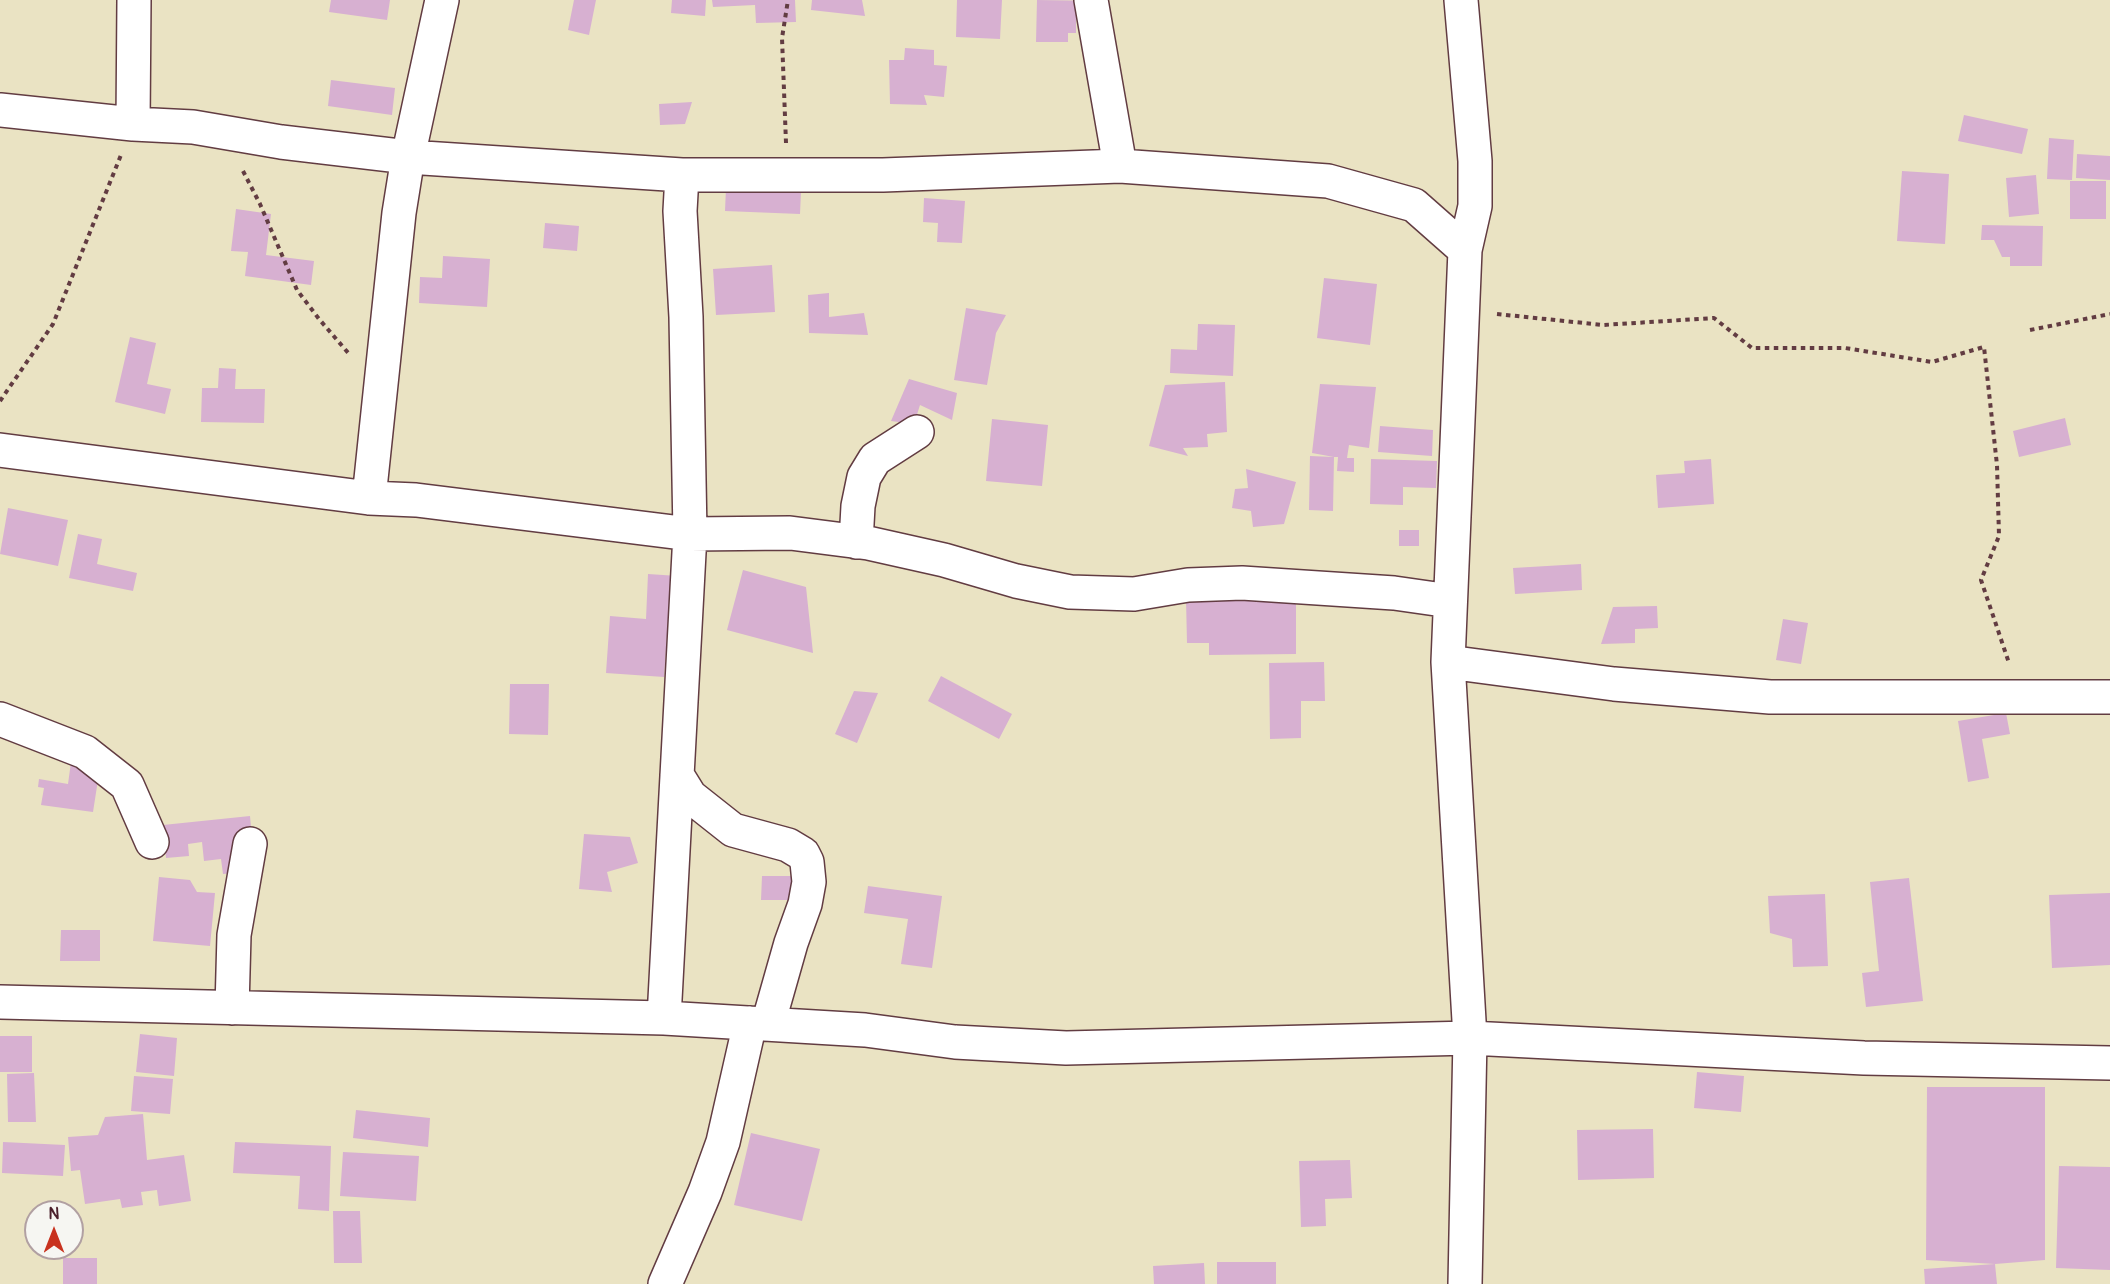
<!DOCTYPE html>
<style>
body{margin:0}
#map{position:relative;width:2110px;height:1284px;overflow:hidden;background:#eae3c3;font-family:Pangolin,sans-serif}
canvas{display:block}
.north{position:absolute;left:24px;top:1200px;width:60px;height:60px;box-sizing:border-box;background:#f6f6f2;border:2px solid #b1a0a2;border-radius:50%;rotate:0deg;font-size:16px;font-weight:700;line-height:24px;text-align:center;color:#4a1f2b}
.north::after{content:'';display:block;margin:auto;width:21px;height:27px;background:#c8321e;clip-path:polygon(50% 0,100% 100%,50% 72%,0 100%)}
</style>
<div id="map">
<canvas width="2110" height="1284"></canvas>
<div class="north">N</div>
</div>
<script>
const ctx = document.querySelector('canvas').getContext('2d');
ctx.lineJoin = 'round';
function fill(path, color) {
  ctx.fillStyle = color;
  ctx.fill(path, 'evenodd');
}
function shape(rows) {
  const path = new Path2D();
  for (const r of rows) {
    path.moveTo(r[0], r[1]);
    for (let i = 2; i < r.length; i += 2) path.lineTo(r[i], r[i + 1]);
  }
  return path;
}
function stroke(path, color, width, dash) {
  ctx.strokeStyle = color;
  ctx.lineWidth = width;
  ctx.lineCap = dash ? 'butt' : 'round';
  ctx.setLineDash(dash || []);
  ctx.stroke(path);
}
fill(shape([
 [331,0,390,0,387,20,329,12],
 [574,0,596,0,589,35,568,30],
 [672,0,706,0,705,16,671,13],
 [712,0,795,0,796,22,756,23,755,5,713,7],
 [812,0,862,0,865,16,811,10],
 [957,0,1002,0,1000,39,956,37],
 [1037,0,1103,1,1103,21,1076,20,1076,33,1068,33,1068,42,1036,42],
 [905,48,934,50,934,65,947,66,944,97,924,95,927,105,890,104,889,60,904,60],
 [331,80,395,88,392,115,328,106],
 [692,102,685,124,660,125,659,104],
 [1964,115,2028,129,2022,154,1958,141],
 [2049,138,2074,140,2072,180,2047,179],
 [2077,154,2110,156,2110,180,2076,178],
 [1902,171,1949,174,1945,244,1897,241],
 [2036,175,2039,214,2009,217,2006,178],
 [2070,181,2106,181,2106,219,2070,219],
 [726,188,801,191,800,214,725,211],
 [924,198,965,201,962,243,937,242,938,223,923,222],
 [236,209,271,214,266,255,314,261,311,285,245,276,248,252,231,251],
 [545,223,579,226,577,251,543,248],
 [1982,225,2043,226,2042,266,2010,266,2010,257,2002,257,1994,240,1981,240],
 [443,256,490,259,487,307,419,303,420,277,442,278],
 [772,265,775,312,716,315,713,269],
 [1324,278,1377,284,1370,345,1317,338],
 [829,293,829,317,864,313,868,335,809,333,808,295],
 [966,308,1006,315,996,333,987,385,954,380],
 [1198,324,1235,325,1233,376,1170,373,1171,349,1197,350],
 [130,337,156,343,147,384,171,389,165,414,115,402],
 [219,368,236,369,235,389,265,389,264,423,201,422,202,388,218,388],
 [909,379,957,393,952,420,920,405,914,424,891,421],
 [1225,382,1227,432,1207,434,1208,447,1183,448,1188,456,1149,446,1165,385],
 [1320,384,1376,387,1369,448,1349,445,1347,458,1354,458,1354,472,1337,471,1338,457,1334,457,1333,511,1309,510,1310,456,1334,457,1312,453],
 [2065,418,2071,445,2019,457,2013,431],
 [992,419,1048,425,1042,486,986,481],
 [1380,426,1433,430,1432,456,1378,452],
 [1371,459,1437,461,1436,488,1403,487,1403,505,1370,504],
 [1711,459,1714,504,1658,508,1656,475,1685,473,1684,461],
 [1246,469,1296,482,1284,524,1253,527,1251,511,1232,508,1235,489,1248,488],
 [8,508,68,520,58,566,0,554],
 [1399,530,1419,530,1419,546,1399,546],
 [78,534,102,539,97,564,137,573,133,591,69,578],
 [1581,564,1582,590,1515,594,1513,568],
 [743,570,806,587,813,653,727,630],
 [648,574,678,576,676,620,668,620,664,677,606,673,610,616,646,619],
 [1296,598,1296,654,1209,655,1209,643,1187,643,1186,599],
 [1657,606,1658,628,1635,629,1635,643,1601,644,1613,607],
 [1783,619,1808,623,1801,664,1776,660],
 [1324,662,1325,701,1301,701,1301,738,1270,739,1269,663],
 [941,676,1012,714,999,739,928,701],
 [510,684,549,684,548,735,509,734],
 [854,691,878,693,857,743,835,734],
 [2006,713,2010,734,1982,739,1989,778,1968,782,1958,721],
 [71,762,100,767,93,812,41,805,44,788,38,787,39,779,68,784],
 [250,816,255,871,223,874,221,859,204,861,202,842,188,844,189,856,166,858,163,825],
 [584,834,630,837,638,863,607,872,612,892,579,889],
 [762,876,793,876,792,900,761,900],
 [159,877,190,880,197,892,215,893,210,946,153,941],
 [1909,878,1923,1001,1866,1007,1862,973,1879,971,1870,882],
 [868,886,942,896,932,968,901,964,908,919,864,913],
 [2110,893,2110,965,2052,968,2049,895],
 [1825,894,1828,966,1793,967,1792,939,1770,933,1768,896],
 [61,930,100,930,100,961,60,961],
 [140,1034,177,1038,174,1076,136,1072],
 [0,1036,32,1036,32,1072,0,1072],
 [1697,1072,1744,1076,1741,1112,1694,1108],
 [34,1073,36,1122,8,1122,7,1074],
 [134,1076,173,1079,170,1114,131,1111],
 [1927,1087,2045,1087,2045,1260,1995,1264,1997,1284,1925,1284,1924,1269,1995,1264,1926,1260],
 [356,1110,430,1118,428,1147,353,1138],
 [143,1114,147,1160,184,1155,191,1201,159,1206,157,1190,141,1192,143,1205,122,1208,120,1199,85,1204,80,1170,71,1171,68,1137,98,1135,105,1117],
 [1653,1129,1654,1178,1578,1180,1577,1130],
 [751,1133,820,1149,802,1221,734,1205],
 [3,1142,65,1145,63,1176,2,1173],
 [235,1142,331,1146,329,1211,298,1209,300,1176,233,1173],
 [343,1152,419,1156,416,1201,340,1196],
 [1350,1160,1352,1198,1325,1199,1326,1226,1301,1227,1299,1161],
 [2059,1166,2110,1167,2110,1270,2056,1268],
 [333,1211,360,1211,362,1263,334,1263],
 [77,1223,78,1242,72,1243,72,1224],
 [38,1248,58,1248,59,1254,39,1256],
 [63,1258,97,1258,97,1284,63,1284],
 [1217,1262,1276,1262,1276,1284,1217,1284],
 [1204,1263,1205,1284,1154,1284,1153,1266]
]), '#d7b0d1');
const minor = shape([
 [1091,0,1120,166],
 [1461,0,1475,161,1475,206,1465,250,1448,662,1470,1038,1465,1284],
 [0,110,133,124,193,127,281,142,408,157,682,175,883,175,1120,166,1328,181,1414,205,1465,250],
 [133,124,134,0],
 [0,450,369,498,416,500,690,534,790,533,868,543,944,560,1016,581,1070,592,1134,594,1188,585,1242,583,1394,593,1450,601],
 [369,498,399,213,408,157,442,0],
 [856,542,858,506,864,477,875,459,917,432],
 [1448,662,1614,684,1770,697,2110,697],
 [0,719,85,752,127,785,152,842],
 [677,775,690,796,733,830,788,845,803,854,807,862,809,882,805,904,791,943,768,1024],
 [0,1002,664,1018,865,1030,955,1042,1066,1048,1470,1038,1864,1058,2110,1063],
 [232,1008,234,935,250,844],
 [664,1018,690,534,686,317,680,211,682,175],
 [665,1284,705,1192,723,1142,750,1023]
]);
stroke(minor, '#623c42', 36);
stroke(shape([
 [786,143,782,38,788,0],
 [243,171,260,204,297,290,319,319,350,355],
 [1497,314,1603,325,1714,318,1752,348,1845,348,1932,362,1984,347,1997,465,1999,536,1981,580,2009,663],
 [2030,330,2110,314],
 [0,401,53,324,121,155]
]), '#623c42', 4, [4.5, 4.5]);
stroke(minor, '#fff', 33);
</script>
